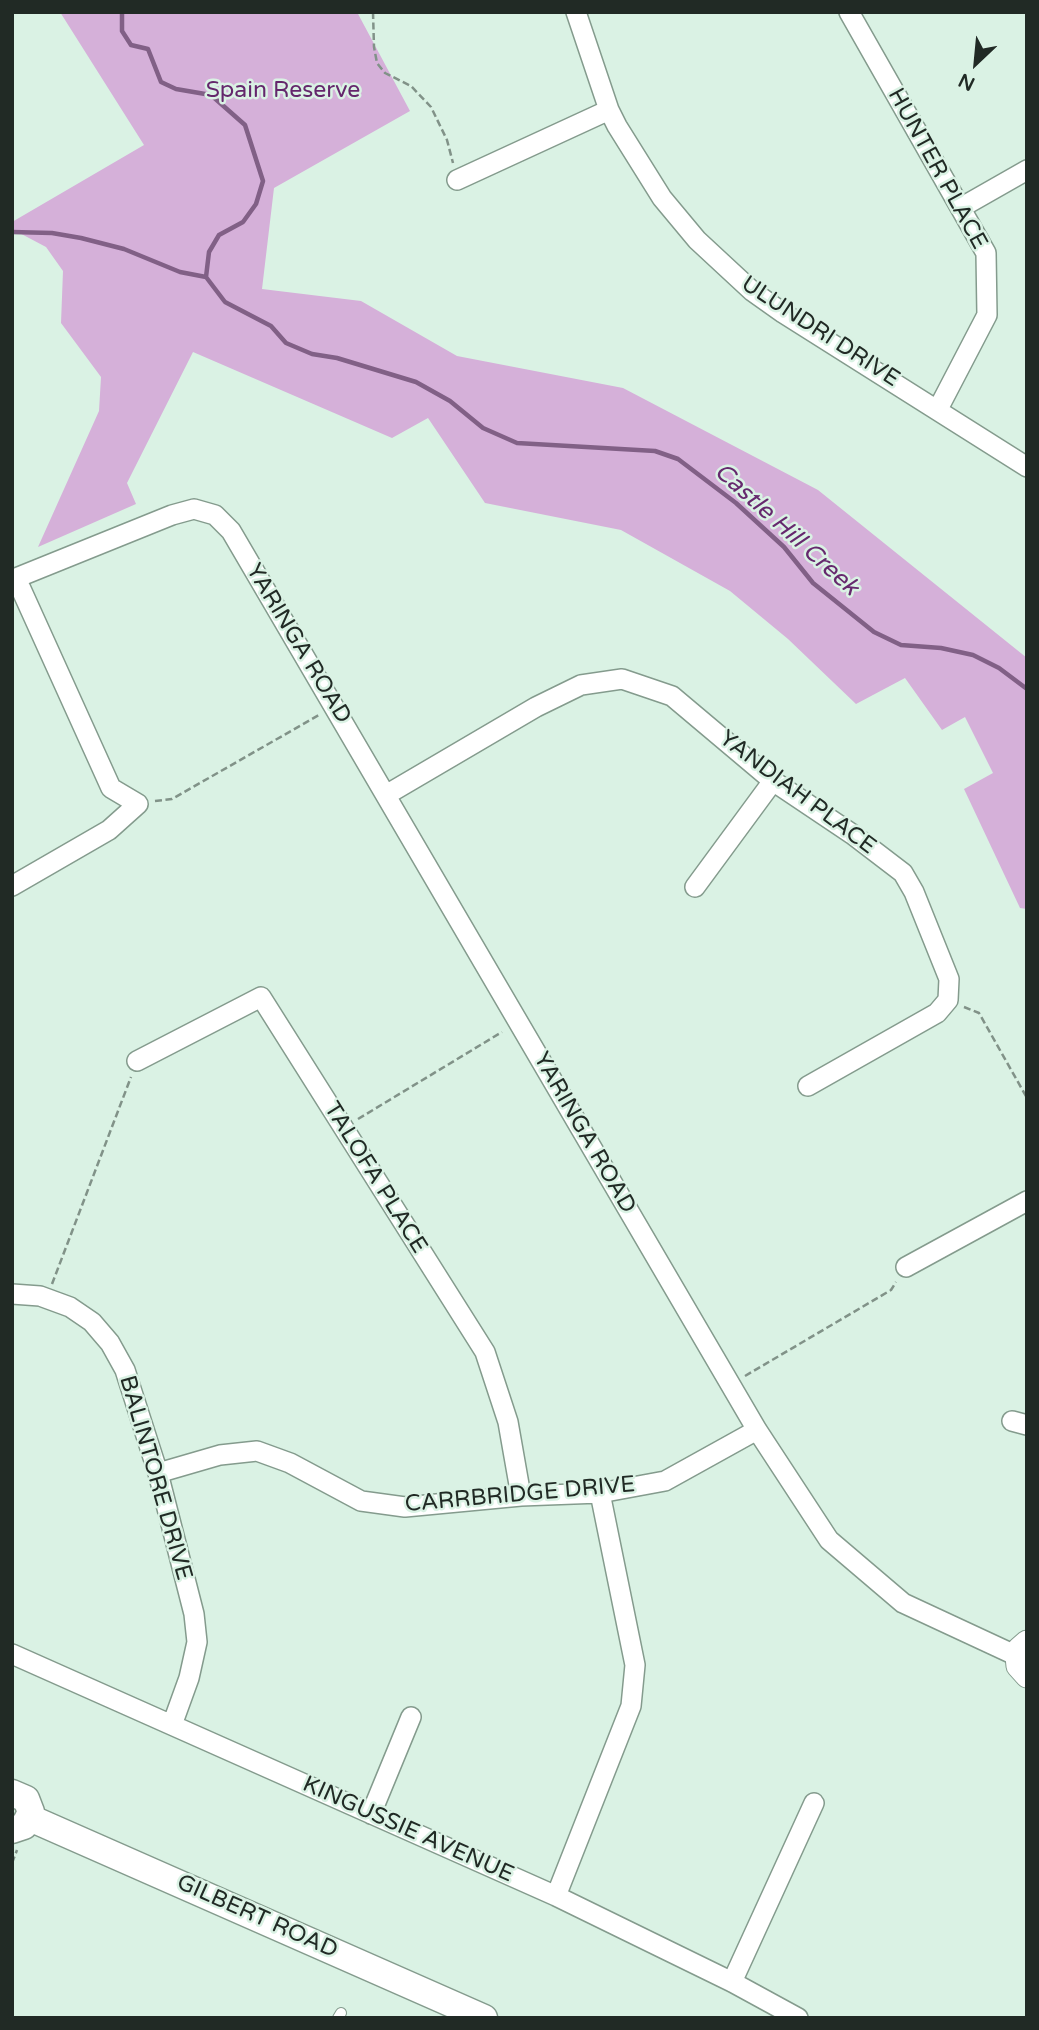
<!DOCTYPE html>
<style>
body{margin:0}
#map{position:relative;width:1039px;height:2030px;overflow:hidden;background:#daf2e4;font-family:"Varela Round",sans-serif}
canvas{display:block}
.frame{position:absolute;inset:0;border:14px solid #212a25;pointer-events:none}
.north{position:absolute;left:941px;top:28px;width:70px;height:70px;-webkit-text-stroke:5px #daf2e4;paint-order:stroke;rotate:206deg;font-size:19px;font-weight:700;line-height:28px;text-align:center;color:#212a25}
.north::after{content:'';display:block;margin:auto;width:24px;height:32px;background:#212a25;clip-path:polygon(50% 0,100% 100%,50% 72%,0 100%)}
</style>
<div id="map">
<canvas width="1039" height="2030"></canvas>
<div class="frame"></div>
<div class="north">N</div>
</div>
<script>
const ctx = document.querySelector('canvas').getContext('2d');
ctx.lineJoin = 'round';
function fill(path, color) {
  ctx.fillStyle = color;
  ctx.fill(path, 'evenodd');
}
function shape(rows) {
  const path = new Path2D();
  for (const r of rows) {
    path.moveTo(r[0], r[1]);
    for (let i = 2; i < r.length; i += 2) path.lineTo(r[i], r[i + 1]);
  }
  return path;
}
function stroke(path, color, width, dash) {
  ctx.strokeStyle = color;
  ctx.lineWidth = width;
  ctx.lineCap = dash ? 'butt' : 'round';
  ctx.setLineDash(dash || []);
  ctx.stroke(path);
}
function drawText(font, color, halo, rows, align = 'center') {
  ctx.font = font + ' "Varela Round",sans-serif';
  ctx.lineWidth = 5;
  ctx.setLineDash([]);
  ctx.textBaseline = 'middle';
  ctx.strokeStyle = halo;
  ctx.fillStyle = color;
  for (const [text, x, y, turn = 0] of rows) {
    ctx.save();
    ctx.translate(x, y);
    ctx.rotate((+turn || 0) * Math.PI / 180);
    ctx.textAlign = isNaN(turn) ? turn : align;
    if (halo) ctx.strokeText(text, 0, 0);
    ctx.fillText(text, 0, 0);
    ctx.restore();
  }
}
fill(shape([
 [60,12,357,12,410,111,274,188,262,289,361,301,457,356,623,388,818,490,1027,658,1027,909,1020,908,964,789,993,773,965,717,942,730,905,678,856,704,788,639,730,591,621,530,485,503,428,418,392,438,193,352,127,483,136,504,38,547,99,411,101,377,61,323,63,271,46,247,12,229,12,222,144,145]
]), '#d5b0d9');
stroke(shape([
 [122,12,122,31,131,45,148,49,161,82,176,89,211,95,245,125,263,181,256,204,243,222,219,235,209,252,206,277,225,302,271,326,286,343,312,354,337,358,416,382,450,401,483,428,517,443,655,451,678,459,736,503,784,547,813,583,874,632,901,645,941,648,973,655,999,668,1027,689],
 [12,232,52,233,81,238,124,249,180,272,206,277]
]), '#816086', 4.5);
const service = shape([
 [338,2018,341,2013]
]);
const minor = shape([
 [576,12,609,110,617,126,662,198,697,240,752,291,783,313,1027,467],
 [849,12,986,253,987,315,938,409],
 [457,180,609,110],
 [962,207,1027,170],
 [12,578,16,578,172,515,194,509,215,515,231,531,757,1430,829,1540,903,1603,1017,1656],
 [386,795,536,707,581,685,622,679,672,696,773,781,852,834,903,873,914,892,949,979,948,1000,937,1013,808,1086],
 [12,886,109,830,138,804,111,788,16,578],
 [695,887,773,781],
 [137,1061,261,997,485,1352,508,1422,521,1496],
 [906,1267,1027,1201],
 [12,1294,40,1296,70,1307,92,1322,110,1343,125,1370,158,1473,194,1614,197,1642,189,1678,172,1725],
 [1012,1421,1027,1425],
 [158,1473,220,1455,257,1451,290,1463,361,1501,405,1507,521,1496,600,1493,665,1481,757,1430],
 [12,1654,556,1896,732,1982,798,2018],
 [371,1814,411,1717],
 [556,1896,631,1706,635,1665,600,1493],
 [732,1982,814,1803]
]);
const tertiary = shape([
 [1027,1642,1019,1649,1017,1656,1018,1666,1027,1676]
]);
const secondary = shape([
 [12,1793,26,1799,31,1812,24,1826,12,1830],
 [30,1818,484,2018]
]);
stroke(service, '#849b8d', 12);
stroke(minor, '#849b8d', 22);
stroke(tertiary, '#849b8d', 25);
stroke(secondary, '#849b8d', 29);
stroke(shape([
 [373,12,374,47,377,63,385,73,411,86,431,107,447,140,453,163],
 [155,801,172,799,319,715],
 [964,1007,979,1013,1027,1098],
 [358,1119,502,1032],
 [52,1284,131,1077],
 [745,1376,891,1290,896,1282],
 [12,1863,17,1850]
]), '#819288', 2.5, [7, 3.5]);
stroke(service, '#fff', 10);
stroke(minor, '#fff', 19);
stroke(tertiary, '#fff', 23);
stroke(secondary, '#fff', 26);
drawText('23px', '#64266c', '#daf2e4', [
 ["Spain Reserve",283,91]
]);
drawText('23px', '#212a25', '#daf2e4', [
 ["HUNTER PLACE",937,169,61],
 ["ULUNDRI DRIVE",820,332,33],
 ["YARINGA ROAD",298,644,59],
 ["YANDIAH PLACE",797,793,37],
 ["YARINGA ROAD",584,1133,60],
 ["TALOFA PLACE",375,1178,58],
 ["BALINTORE DRIVE",155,1478,74],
 ["CARRBRIDGE DRIVE",520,1495,-5],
 ["KINGUSSIE AVENUE",408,1830,24],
 ["GILBERT ROAD",257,1917,24]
]);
drawText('italic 24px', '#66286e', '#daf2e4', [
 ["Castle Hill Creek",786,530,42]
]);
</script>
